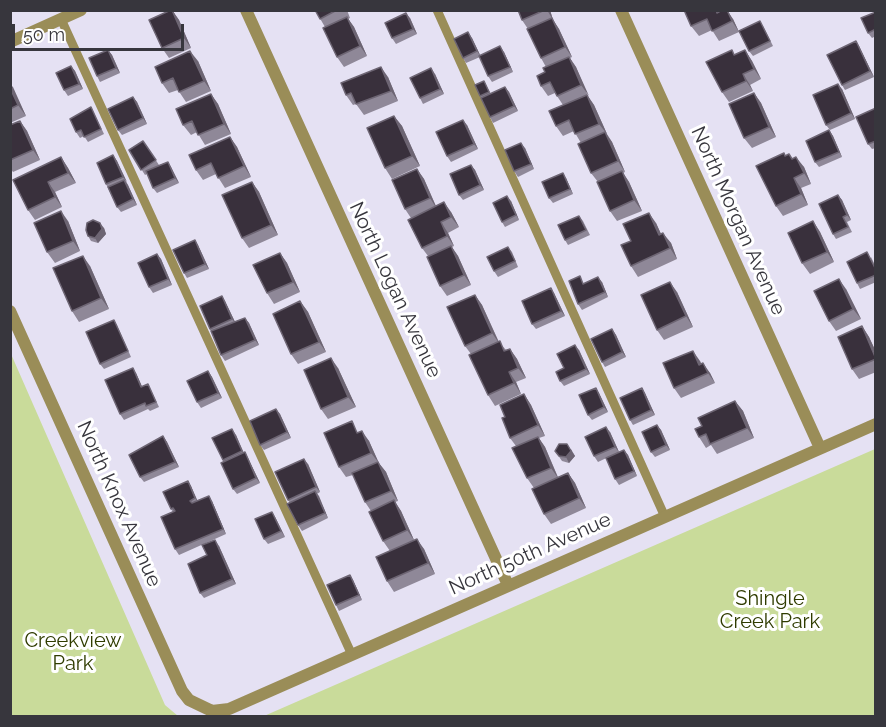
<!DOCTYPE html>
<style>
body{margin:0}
#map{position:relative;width:886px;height:727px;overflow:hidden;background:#e5e1f3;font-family:Raleway,sans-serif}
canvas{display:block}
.frame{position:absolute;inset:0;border:12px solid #37363d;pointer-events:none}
.scale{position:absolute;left:12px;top:24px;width:172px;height:27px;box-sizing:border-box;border:3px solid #37363d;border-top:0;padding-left:8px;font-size:18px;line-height:21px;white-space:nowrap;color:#37363d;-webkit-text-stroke:4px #fff;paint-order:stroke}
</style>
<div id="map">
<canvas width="886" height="727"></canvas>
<div class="frame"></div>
<div class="scale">50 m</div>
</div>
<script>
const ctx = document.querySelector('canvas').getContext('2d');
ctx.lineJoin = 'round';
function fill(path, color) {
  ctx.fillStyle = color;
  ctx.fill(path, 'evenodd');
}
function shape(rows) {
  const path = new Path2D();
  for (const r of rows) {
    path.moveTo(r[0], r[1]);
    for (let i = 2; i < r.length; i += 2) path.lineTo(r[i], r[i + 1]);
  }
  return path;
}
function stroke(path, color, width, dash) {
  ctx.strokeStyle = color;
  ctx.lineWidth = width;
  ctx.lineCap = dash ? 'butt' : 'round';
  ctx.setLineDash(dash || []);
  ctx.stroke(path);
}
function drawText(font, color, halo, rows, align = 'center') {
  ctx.font = font + ' Raleway,sans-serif';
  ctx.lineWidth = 6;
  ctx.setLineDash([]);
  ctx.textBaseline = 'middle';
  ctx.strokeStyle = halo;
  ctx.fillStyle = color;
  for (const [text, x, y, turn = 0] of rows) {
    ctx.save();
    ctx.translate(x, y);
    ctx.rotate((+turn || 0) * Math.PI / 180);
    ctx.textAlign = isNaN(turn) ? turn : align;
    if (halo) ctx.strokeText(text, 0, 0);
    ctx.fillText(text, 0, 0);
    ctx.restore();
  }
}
fill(shape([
 [11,354,165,705,178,716,11,716],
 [875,449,875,716,264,716]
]), '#c9db9a');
stroke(shape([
 [437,10,665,517],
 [61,19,352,655]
]), '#9a8d58', 9);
stroke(shape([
 [246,10,508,585],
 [621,10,820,448],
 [10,311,182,691,189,700,212,711,229,709,876,424]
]), '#9a8d58', 12);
stroke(shape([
 [10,42,81,10]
]), '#9a8d58', 12);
fill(shape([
 [172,10,179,20,191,48,169,58,162,48],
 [315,10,347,10,350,18,348,19,354,27,367,56,344,67,337,57,325,27],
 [518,10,550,10,553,20,559,29,572,57,570,58,576,67,588,96,594,105,607,134,612,142,625,172,623,173,629,182,642,211,617,221,610,211,598,182,591,173,581,143,574,131,563,136,556,126,563,105,555,93,548,96,541,86,546,67,541,58,528,29,522,20],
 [684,10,718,10,719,12,733,19,739,32,719,41,712,30,699,36,691,26],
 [876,12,876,36,872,38,868,33],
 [410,18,417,34,396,44,392,38],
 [763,26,773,46,753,56,749,51],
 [472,38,480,55,504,52,513,72,492,82,488,76,480,57,466,63,463,58],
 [856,41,859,46,874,77,845,90,842,85],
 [108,50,112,55,120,73,100,82,97,76],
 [745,50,752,61,761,79,750,85,753,91,729,102,722,92,735,55],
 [198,61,211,91,186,102,178,90,169,93,162,83],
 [71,66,75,71,83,89,68,96,64,90],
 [435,74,444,94,423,104,420,98],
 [388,77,398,101,364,115,356,104,353,105,346,95],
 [484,81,491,94,505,87,509,92,518,111,493,123,490,117,480,96],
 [10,84,26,116,10,123],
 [842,89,855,119,830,130,826,125],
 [754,93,761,103,776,137,752,148,744,138],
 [211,94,218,104,231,134,205,145,197,132,191,135,183,125],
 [133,97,137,102,147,124,122,135,118,130],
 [91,107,94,113,104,134,88,142,84,136,80,138,76,132],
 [876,108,876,148,872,149,868,144],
 [394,116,402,126,420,166,392,179,385,168],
 [20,121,27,131,40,160,13,172,10,168,10,125],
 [467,125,478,149,451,162,447,156],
 [829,130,833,136,842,157,819,167,815,162],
 [230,137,237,147,251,177,225,188,216,174,203,180,196,170],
 [143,141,159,165,168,162,171,167,179,183,157,193,153,188,147,174,145,175,129,150],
 [525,148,534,169,518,177,514,171],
 [113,155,117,161,137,205,121,212,117,207,106,184],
 [785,156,793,159,804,167,811,184,801,188,808,205,783,216,776,206],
 [61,157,68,168,76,183,55,192,62,207,35,220,28,210],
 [471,165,475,170,484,190,463,200,459,195],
 [417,169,424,179,436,206,451,212,459,227,448,233,454,246,452,247,458,256,471,285,447,296,440,286,428,256,422,248,411,218,405,209],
 [566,178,573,194,553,203,549,198],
 [252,182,259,192,278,235,249,248,242,238],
 [838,195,842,200,851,220,847,222,852,232,836,239,833,234],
 [511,201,519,220,505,227,502,222],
 [579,216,583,221,590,235,568,245,565,240],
 [68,221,80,251,55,263,47,252],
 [813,221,820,232,834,262,810,274,802,263],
 [656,223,661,234,671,243,677,259,638,277,631,266,631,241],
 [104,228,106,234,98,243,91,241,88,236],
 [195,240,198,245,209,269,187,278,184,273],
 [508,247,512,252,518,267,498,277,494,271],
 [280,253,287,263,300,292,274,304,267,293],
 [157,254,161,259,172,285,153,293,149,287],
 [871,257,876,267,876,282,860,289,857,283],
 [90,266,109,309,79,322,72,311],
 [602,282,608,297,582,310,578,304,584,283],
 [846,289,861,319,836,331,829,321],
 [677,292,693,327,664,340,657,330],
 [554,293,565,316,536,329,532,324],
 [475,295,482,305,499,342,506,350,510,349,517,359,526,378,516,382,521,394,495,406,488,395,471,354,465,346],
 [222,296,225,301,235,322,245,318,249,323,259,345,225,361,221,355,210,329],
 [300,301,308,312,326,352,298,364,291,354],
 [114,320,117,325,131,357,104,369,100,364],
 [862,326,869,337,876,352,876,372,859,379,852,369],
 [612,329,616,335,626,357,605,367,602,362],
 [579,350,590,374,564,386,560,381,564,368],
 [700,361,701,364,710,373,715,383,681,398,674,388],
 [338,368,356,407,328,419,321,409],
 [208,371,212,377,222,398,201,408,197,402],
 [136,373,142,387,151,390,159,407,150,411,148,409,124,420,120,414],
 [596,388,599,393,608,412,592,420,588,415],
 [642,388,645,393,655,415,633,425,630,420],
 [524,394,531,405,545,436,539,438,545,447,558,477,568,473,575,483,586,508,551,524,544,514,534,488,527,478,516,446,510,438,505,417],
 [735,401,743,411,754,438,717,454,711,445,706,448,699,437,702,426],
 [276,409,280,414,291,438,264,450,260,445],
 [657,425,661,430,670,450,655,457,651,452],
 [360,432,369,441,378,462,386,472,398,501,395,502,401,511,414,540,424,549,435,574,394,592,387,581,390,551,383,541,371,511,365,502,353,475,346,477,339,467],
 [610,432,619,452,598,462,594,456],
 [236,435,244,453,245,452,248,458,260,483,237,494,233,489,223,460],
 [163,436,167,442,179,467,144,482,140,477],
 [571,449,575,456,569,463,562,461,555,451],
 [624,450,628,455,637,476,619,485,615,479],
 [308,464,320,492,317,494,328,518,302,531,298,525,290,503,288,500],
 [188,481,191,486,197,501,212,501,226,534,179,555,175,549,173,512,171,509],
 [272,512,275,517,285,537,268,544,264,539],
 [219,546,236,584,204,598,200,593,207,555],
 [350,575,353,580,362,600,339,611,336,605]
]), '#8f8898');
fill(shape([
 [172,10,179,20,191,48,184,38],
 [547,10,550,10,553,20],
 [727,10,733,19,739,32,732,21],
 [406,13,410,18,417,34,413,29],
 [347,17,354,27,367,56,360,46],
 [552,18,559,29,572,57,565,47],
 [468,32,472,38,481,57,477,51],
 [856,41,859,46,874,77,870,71],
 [500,46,504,52,513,72,510,67],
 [108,50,112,55,120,73,116,68],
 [745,50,752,61,761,79,754,69],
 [190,51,198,61,211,91,204,81],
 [569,57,576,67,589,96,581,85],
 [71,66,75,71,83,89,79,84],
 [381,67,388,77,398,101,391,91],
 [431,68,435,74,444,94,440,89],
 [743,74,750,85,753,91,746,81],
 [10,84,13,87,26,116,18,105,10,88],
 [838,84,842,89,855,119,851,113],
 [505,87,509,92,518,111,514,106],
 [754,93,761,103,776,137,769,127],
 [211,94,218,104,231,134,224,124],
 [587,95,594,105,607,134,599,124],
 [133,97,137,102,147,124,143,118],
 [394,116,402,126,420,166,412,156],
 [463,120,467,125,478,149,474,144],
 [20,121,27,131,40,160,33,150],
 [829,130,833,136,842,157,839,152],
 [605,132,612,142,625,172,618,161],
 [230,137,237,147,251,177,244,166],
 [521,143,525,148,534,169,531,164],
 [113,155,117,161,127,182,123,177],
 [61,157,68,168,76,183,68,173],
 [796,157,804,167,811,184,804,173],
 [168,162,171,167,179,183,175,178],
 [471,165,475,170,484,190,480,185],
 [417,169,424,179,437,209,430,198],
 [622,171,629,182,642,211,634,200],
 [563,173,566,178,573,194,570,189],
 [794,178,801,188,808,205,801,194],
 [124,180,128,185,137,205,133,199],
 [48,182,55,192,62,207,55,197],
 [252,182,259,192,278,235,271,225],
 [838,195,842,200,851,220,847,215],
 [507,196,511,201,519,220,516,215],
 [444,202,451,212,459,227,451,217],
 [61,211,68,221,80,251,73,241],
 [649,213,656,223,666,245,659,235],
 [813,221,820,232,834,262,827,252],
 [441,222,448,233,454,246,447,236],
 [100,223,104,228,106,234,98,243,95,238],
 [663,233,671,243,677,259,670,248],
 [195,240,198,245,209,269,205,264],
 [451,246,458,256,471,285,464,275],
 [280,253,287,263,300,292,293,282],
 [157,254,161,259,172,285,168,279],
 [83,256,90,266,109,309,101,298],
 [598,277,602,282,608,297,605,292],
 [839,279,846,289,861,319,853,309],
 [670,282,677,292,693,327,686,316],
 [551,288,554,293,565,316,561,311],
 [475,295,482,305,499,343,492,333],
 [222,296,225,301,236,324,232,319],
 [300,301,308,312,326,352,319,342],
 [245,318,249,323,259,345,255,340],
 [862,326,869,337,876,352,876,357],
 [612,329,616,335,626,357,622,352],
 [575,345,579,350,590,374,586,369],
 [510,349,517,359,526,378,518,368],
 [693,351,700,361,706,375,699,365],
 [331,358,338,368,356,407,348,397],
 [703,363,710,373,715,383,708,373],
 [133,368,136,373,145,393,141,387],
 [208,371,212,377,222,398,218,393],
 [509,372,516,382,521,394,514,383],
 [596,388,599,393,608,412,604,407],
 [642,388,645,393,655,415,651,410],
 [524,394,531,405,545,436,538,425],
 [735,401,743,411,754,438,747,428],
 [276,409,280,414,291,438,287,432],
 [657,425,661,430,670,450,666,445],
 [606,427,610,432,619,452,615,447],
 [232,429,236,435,245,457,242,451],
 [362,431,369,441,379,463,371,453],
 [163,436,167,442,179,467,175,462],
 [538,437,545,447,558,478,551,468],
 [567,444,575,456,569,463,566,457],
 [624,450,628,455,637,476,634,471],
 [245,452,248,458,260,483,256,478],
 [304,459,308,464,320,492,316,487],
 [378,462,386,472,398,501,391,491],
 [568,473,575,483,586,508,579,498],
 [188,481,191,486,199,504,195,498],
 [315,491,319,496,328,518,325,513],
 [209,496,212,501,226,534,223,529],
 [394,500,401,511,414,540,407,530],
 [272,512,275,517,285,537,281,531],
 [417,539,424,549,435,574,428,563],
 [215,540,219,546,236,584,232,579],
 [350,575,353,580,362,600,359,595]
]), '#6d6573');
const building = shape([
 [171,10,172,10,184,38,162,48,149,20,171,10],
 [315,10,337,10,320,19,315,10],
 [518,10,545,10,522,20,518,10],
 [684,10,716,10,717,13,722,10,727,10,732,21,712,31,707,19,691,26,684,10],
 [876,12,876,29,868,33,861,18,876,12],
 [406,13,413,29,392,38,385,23,406,13],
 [347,17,360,46,337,57,323,28,347,17],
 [552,18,565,47,541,58,527,29,552,18],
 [760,21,770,41,749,51,739,31,760,21],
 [468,32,477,51,463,58,454,39,468,32],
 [856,41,870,71,842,85,827,55,856,41],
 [500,46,510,67,488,76,479,56,500,46],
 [108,50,116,68,97,76,89,58,108,50],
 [732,50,734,55,745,50,754,69,743,74,746,81,722,92,706,62,732,50],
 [190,51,204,81,179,92,173,78,162,83,155,67,190,51],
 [569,57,581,85,557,96,550,82,541,86,537,76,545,72,543,68,569,57],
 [71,66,79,84,64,90,56,73,71,66],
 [381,67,391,91,356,104,351,93,346,95,341,83,381,67],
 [431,68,440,89,420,98,410,78,431,68],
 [484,81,489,92,480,96,475,85,484,81],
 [838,84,851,113,826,125,813,95,838,84],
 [505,87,514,106,490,117,481,98,505,87],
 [10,88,18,105,10,109,10,88],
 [754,93,769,127,744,138,729,104,754,93],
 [211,94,224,124,198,135,192,121,183,125,176,109,211,94],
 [587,95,599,124,575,134,569,120,556,126,549,111,587,95],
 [133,97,143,118,118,130,108,109,133,97],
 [91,107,101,129,84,137,81,130,76,132,70,119,91,107],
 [876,108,876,141,868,144,856,117,876,108],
 [394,116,412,156,385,168,367,128,394,116],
 [463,120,474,144,447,156,436,132,463,120],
 [20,121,33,150,10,160,10,125,20,121],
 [829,130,839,152,815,162,806,141,829,130],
 [605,132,618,161,591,173,578,144,605,132],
 [230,137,244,166,218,178,211,163,196,170,189,155,230,137],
 [143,141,156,160,141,170,129,150,143,141],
 [521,143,531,164,514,171,505,150,521,143],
 [784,153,785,156,789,154,792,159,796,157,804,173,794,178,801,194,776,206,756,166,784,153],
 [113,155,123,177,106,184,97,163,113,155],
 [61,157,68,173,48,182,55,197,28,210,13,180,61,157],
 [168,162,175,178,153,188,146,171,168,162],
 [471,165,480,185,459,195,450,174,471,165],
 [417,169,430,198,405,209,392,180,417,169],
 [622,171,634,200,610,211,597,182,622,171],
 [563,173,570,189,549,198,542,182,563,173],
 [124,180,133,199,117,207,108,187,124,180],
 [252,182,271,225,242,238,222,195,252,182],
 [838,195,847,215,843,217,848,227,833,234,819,204,838,195],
 [507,196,516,215,502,222,493,203,507,196],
 [444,202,451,217,441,222,447,236,422,248,408,220,444,202],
 [61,211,73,241,47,252,34,223,61,211],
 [649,213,659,235,663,233,670,248,631,266,621,245,631,241,623,224,649,213],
 [579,216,586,230,565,240,558,225,579,216],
 [93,220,100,223,102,229,95,238,88,236,86,230,87,223,93,220],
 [813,221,827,252,802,263,788,233,813,221],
 [195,240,205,264,184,273,173,250,195,240],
 [451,246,464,275,440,286,427,257,451,246],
 [508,247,515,261,494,271,487,257,508,247],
 [867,252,876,270,876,275,857,283,847,262,867,252],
 [280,253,293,282,267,293,253,265,280,253],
 [157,254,168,279,149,287,138,263,157,254],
 [83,256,101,298,72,311,53,268,83,256],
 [580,276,583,284,598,277,605,292,578,304,569,281,580,276],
 [839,279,853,309,829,321,814,291,839,279],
 [670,282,686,316,657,330,641,295,670,282],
 [551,288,561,311,532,324,522,301,551,288],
 [475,295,492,333,465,346,447,307,475,295],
 [222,296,232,319,210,329,200,306,222,296],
 [300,301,319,342,291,354,273,314,300,301],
 [245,318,255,340,221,355,211,331,245,318],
 [114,320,128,351,100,364,86,332,114,320],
 [862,326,876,359,852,369,838,337,862,326],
 [612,329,622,352,602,362,591,339,612,329],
 [500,341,504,351,510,349,518,368,509,372,514,383,488,395,469,355,500,341],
 [575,345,586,369,560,381,556,372,564,368,557,354,575,345],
 [693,351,699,365,703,363,708,373,674,388,663,363,693,351],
 [331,358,348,397,321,409,304,370,331,358],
 [133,368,141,387,148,384,156,402,146,406,145,403,120,414,105,380,133,368],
 [208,371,218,393,197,402,187,381,208,371],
 [596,388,604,407,588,415,579,395,596,388],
 [642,388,651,410,630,420,620,398,642,388],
 [524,394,538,425,510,438,502,418,505,417,500,405,524,394],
 [735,401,747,428,710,444,706,434,699,437,695,429,702,426,698,418,735,401],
 [276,409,287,432,260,445,250,421,276,409],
 [352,421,357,433,362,431,371,453,339,467,324,433,352,421],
 [657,425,666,445,651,452,642,432,657,425],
 [606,427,615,447,594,456,585,437,606,427],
 [232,429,242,451,223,460,212,438,232,429],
 [163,436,175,462,140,477,129,455,163,436],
 [538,437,551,468,527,478,512,448,538,437],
 [559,444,567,444,571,451,566,457,559,456,555,451,559,444],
 [624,450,634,471,615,479,606,458,624,450],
 [245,452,256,478,233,489,221,463,245,452],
 [304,459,316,487,288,500,275,472,304,459],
 [378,462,391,491,365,502,352,473,378,462],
 [568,473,579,498,544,514,532,489,568,473],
 [188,481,195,498,190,501,192,503,209,496,223,529,175,549,161,517,175,511,173,508,171,509,163,492,188,481],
 [315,491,325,513,298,525,287,504,315,491],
 [394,500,407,530,383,541,369,512,394,500],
 [272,512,281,531,264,539,255,519,272,512],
 [417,539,428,563,387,581,376,557,417,539],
 [215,540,232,579,200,593,188,564,207,555,202,545,215,540],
 [350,575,359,595,336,605,327,585,350,575]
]);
fill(building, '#39303c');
stroke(building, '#6d6573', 1.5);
drawText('20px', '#37363d', '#fff', [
 ["North Morgan Avenue",738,221,66],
 ["North Logan Avenue",395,290,65],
 ["North Knox Avenue",119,504,66],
 ["North 50th Avenue",530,554,-24]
]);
drawText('20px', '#303c00', '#fff', [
 ["Shingle",770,599],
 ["Creek Park",770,622],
 ["Creekview",73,641],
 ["Park",73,664]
]);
</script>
